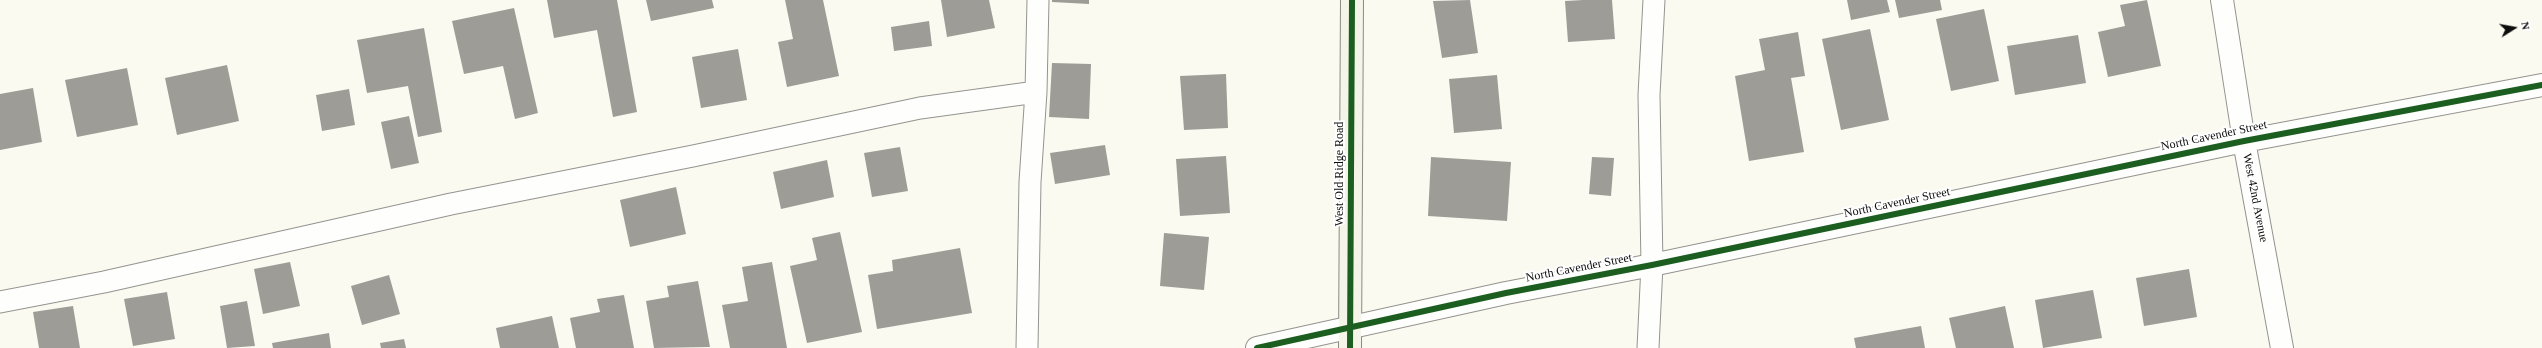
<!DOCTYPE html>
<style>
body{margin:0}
#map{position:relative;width:2542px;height:348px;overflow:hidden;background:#fbfaf0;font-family:"Times New Roman",serif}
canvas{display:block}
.north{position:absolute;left:2494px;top:8px;width:40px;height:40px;-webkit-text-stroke:3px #fff;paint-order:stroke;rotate:79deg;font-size:11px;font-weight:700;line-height:16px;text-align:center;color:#0c0c0c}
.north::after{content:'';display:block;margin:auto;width:14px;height:18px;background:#0c0c0c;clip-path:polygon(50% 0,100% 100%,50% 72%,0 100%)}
</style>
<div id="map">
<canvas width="2542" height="348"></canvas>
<div class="north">N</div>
</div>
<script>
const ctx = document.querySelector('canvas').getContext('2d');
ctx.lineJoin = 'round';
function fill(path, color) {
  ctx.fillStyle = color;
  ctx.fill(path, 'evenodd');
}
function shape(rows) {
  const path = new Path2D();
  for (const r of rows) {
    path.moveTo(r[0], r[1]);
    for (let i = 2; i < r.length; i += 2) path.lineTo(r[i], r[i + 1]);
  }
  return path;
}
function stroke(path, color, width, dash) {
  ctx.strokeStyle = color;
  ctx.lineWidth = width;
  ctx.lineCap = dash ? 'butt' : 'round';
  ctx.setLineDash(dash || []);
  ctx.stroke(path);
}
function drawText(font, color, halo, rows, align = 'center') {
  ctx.font = font + ' "Times New Roman",serif';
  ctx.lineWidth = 4;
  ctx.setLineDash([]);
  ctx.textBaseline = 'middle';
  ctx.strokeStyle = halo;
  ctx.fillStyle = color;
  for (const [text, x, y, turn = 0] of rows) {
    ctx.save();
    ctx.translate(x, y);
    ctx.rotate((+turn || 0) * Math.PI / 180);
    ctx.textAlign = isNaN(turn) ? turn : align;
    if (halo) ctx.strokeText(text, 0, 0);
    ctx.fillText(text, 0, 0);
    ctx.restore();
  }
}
fill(shape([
 [547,0,617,0,637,112,613,117,597,30,554,38],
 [646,0,712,0,714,8,651,21],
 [785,0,823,0,839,76,787,87,778,42,793,39],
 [941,0,989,0,995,28,947,37],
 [1052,0,1089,0,1089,4,1052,2],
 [1470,0,1478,53,1442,58,1433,1],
 [1583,0,1612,0,1615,39,1568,42,1565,1],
 [1847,0,1887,0,1890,12,1851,20],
 [1895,0,1940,0,1942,10,1899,18],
 [2147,0,2161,66,2108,77,2098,32,2125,26,2120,5],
 [514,8,538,113,515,119,503,66,464,74,452,21],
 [1984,9,1999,81,1951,91,1936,19],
 [929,21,932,46,894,51,891,27],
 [424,28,442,132,418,137,408,86,367,93,357,40],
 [1870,29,1889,120,1841,130,1822,39],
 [1798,32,1805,76,1791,78,1804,152,1749,161,1735,76,1765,70,1759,39],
 [2078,35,2086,83,2015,95,2007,46],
 [738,49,747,100,701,108,692,57],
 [1052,63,1091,64,1089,119,1049,117],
 [227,65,239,121,177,135,165,78],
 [127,68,138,125,77,137,65,80],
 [1226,74,1228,128,1184,130,1180,76],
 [1497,75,1502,129,1454,133,1449,79],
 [33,88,42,142,0,150,0,94],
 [349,89,355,125,322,131,316,95],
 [409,116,419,163,391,169,381,122],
 [1105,145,1110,175,1055,184,1050,153],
 [900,147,908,191,872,197,864,153],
 [1226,156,1230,213,1180,216,1176,159],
 [1431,157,1511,162,1507,221,1428,216],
 [1592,157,1614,158,1611,196,1589,194],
 [827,160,834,197,781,209,773,172],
 [676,187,686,234,630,247,620,200],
 [840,232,862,332,807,343,790,266,817,260,812,238],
 [1164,233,1209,237,1204,290,1160,286],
 [960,248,972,313,877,329,868,275,893,271,892,260],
 [290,262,300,306,263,314,254,269],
 [772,262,787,348,730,348,722,305,748,301,742,267],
 [2189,269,2197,317,2144,326,2136,278],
 [389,275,400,314,362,325,351,286],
 [698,281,710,347,654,348,646,301,669,297,667,286],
 [2093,290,2102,338,2043,348,2035,300],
 [167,292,175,339,133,346,124,299],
 [624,295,634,348,576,348,570,318,600,312,597,299],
 [247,301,255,346,227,348,220,306],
 [73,306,80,348,39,348,33,312],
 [2005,306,2014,348,1956,348,1949,318],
 [552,316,559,348,500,348,496,328],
 [1921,326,1925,348,1856,348,1854,338],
 [329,333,331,348,273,348,272,343],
 [404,339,406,348,381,348,380,343]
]), '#9e9c96');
const lane = shape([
 [0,302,104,282,451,204,693,156,920,108,1036,92,1038,0],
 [1027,348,1030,182,1036,92],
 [1648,348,1652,265,1649,95,1654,0]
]);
const street = shape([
 [2222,0,2244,141,2282,348],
 [1257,348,1506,293,1652,265,2244,141,2542,85]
]);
const secondary = shape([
 [1350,348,1352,0]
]);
stroke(lane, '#94938f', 23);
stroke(street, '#94938f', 24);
stroke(secondary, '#8a8a85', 24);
stroke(lane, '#fefefd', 21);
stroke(street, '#fefefd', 22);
stroke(secondary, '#f5f4e8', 22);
stroke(shape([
 [1257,348,1506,293,1652,265,2244,141,2542,85],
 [1350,348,1352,0]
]), '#1b5e20', 6);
drawText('12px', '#0c0c0c', '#fff', [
 ["North Cavender Street",2214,136,-12],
 ["West Old Ridge Road",1340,174,-90],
 ["West 42nd Avenue",2255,198,79],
 ["North Cavender Street",1897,203,-12],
 ["North Cavender Street",1579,268,-11]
]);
</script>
